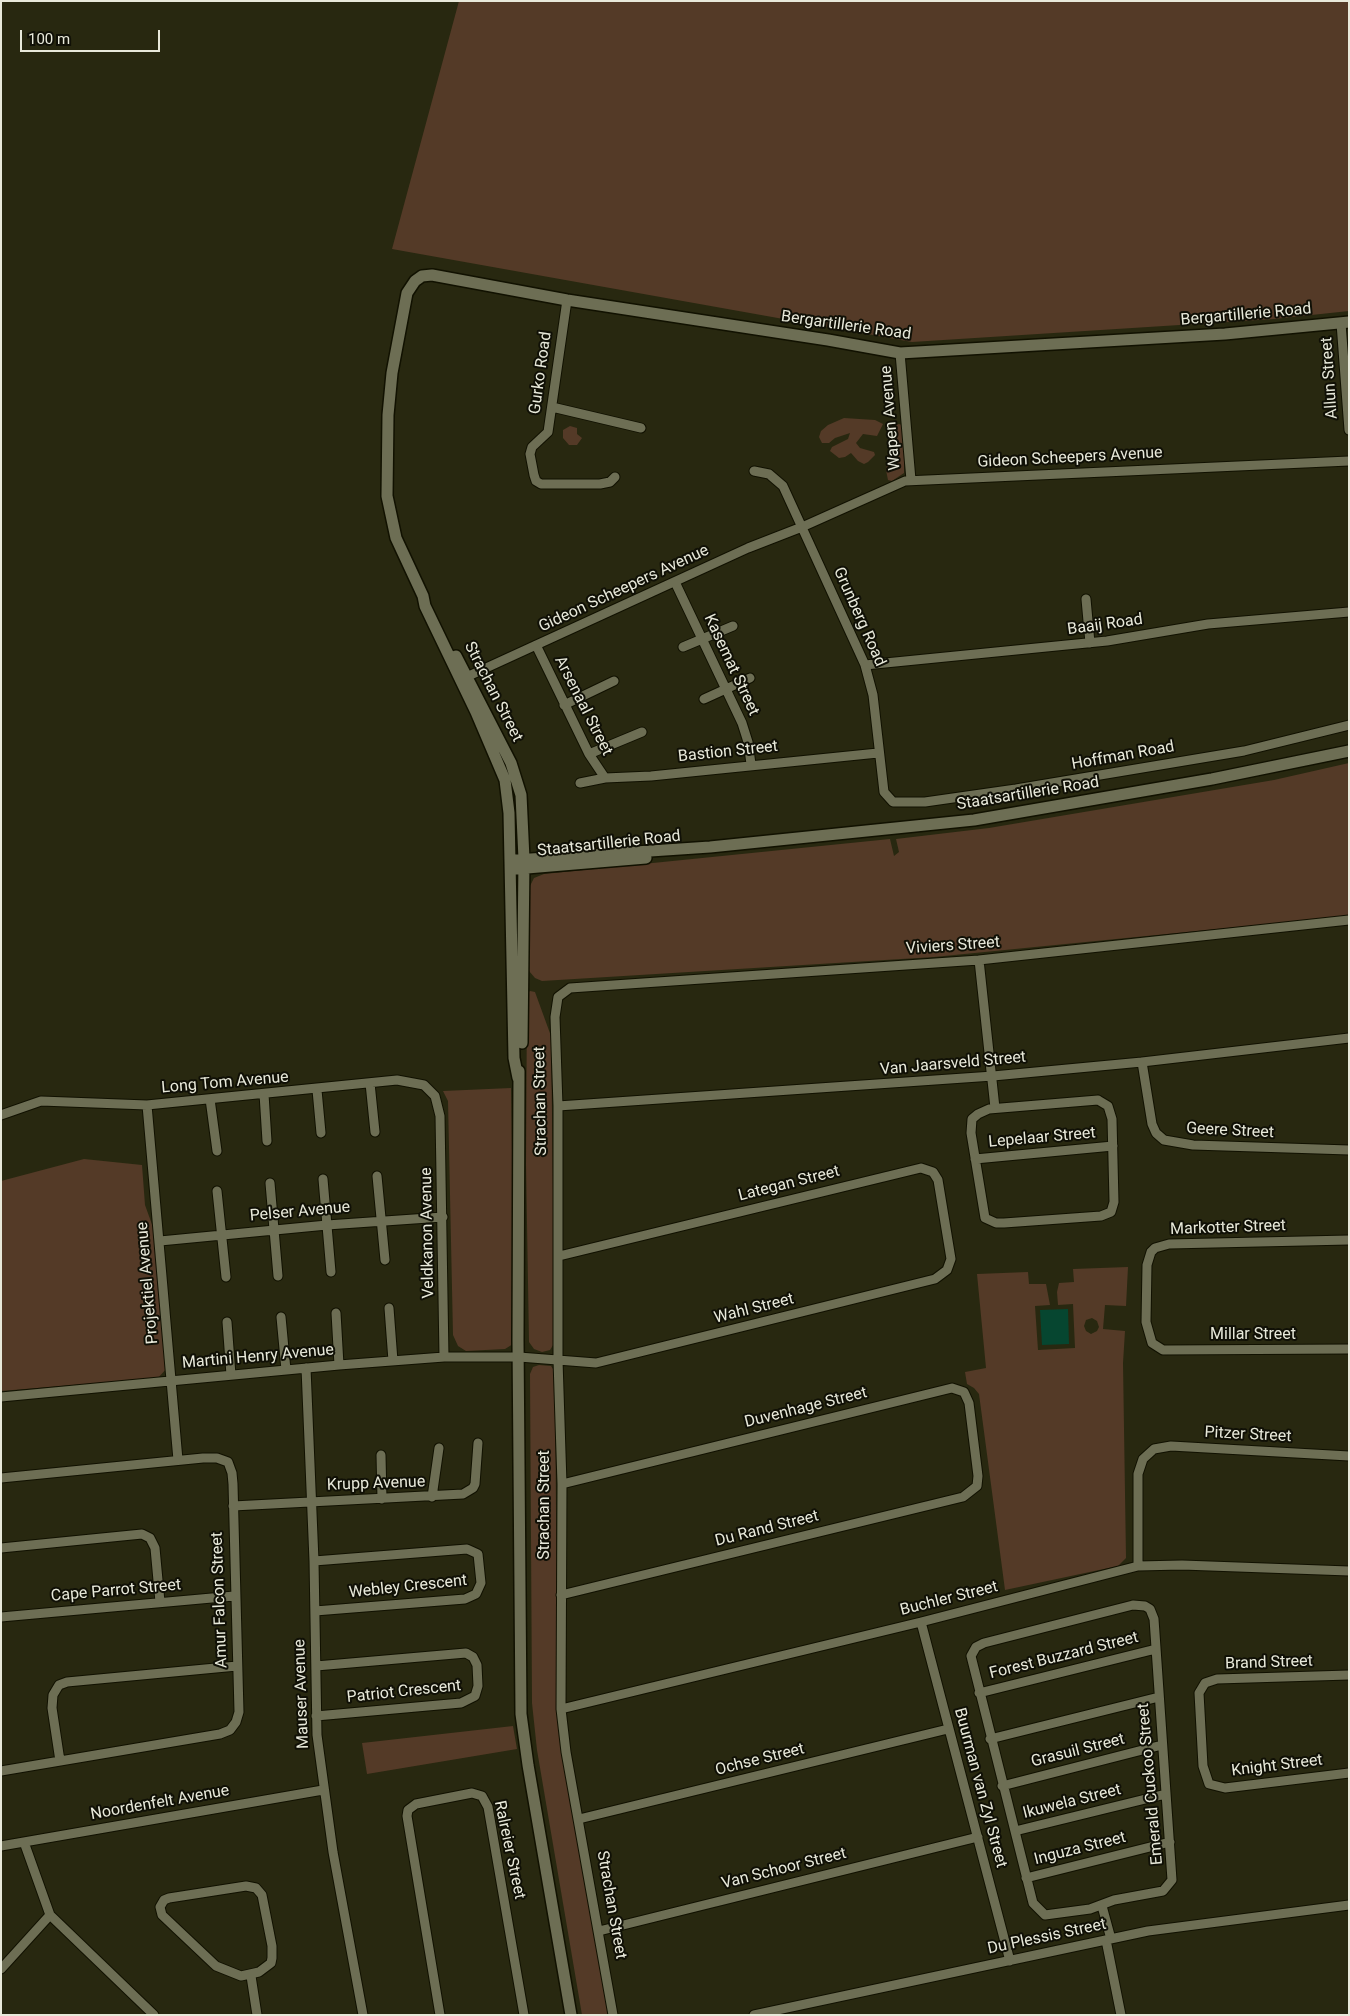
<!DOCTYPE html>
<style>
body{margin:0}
#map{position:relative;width:1350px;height:2016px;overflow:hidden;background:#282810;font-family:Roboto,sans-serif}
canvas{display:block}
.frame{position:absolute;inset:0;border:2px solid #e8e9da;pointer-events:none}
.scale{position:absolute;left:20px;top:30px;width:140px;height:22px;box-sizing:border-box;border:2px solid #e8e9da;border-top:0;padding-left:6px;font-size:15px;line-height:18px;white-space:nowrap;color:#e8e9da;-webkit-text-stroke:4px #101006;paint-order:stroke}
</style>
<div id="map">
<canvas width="1350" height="2016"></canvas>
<div class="frame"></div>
<div class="scale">100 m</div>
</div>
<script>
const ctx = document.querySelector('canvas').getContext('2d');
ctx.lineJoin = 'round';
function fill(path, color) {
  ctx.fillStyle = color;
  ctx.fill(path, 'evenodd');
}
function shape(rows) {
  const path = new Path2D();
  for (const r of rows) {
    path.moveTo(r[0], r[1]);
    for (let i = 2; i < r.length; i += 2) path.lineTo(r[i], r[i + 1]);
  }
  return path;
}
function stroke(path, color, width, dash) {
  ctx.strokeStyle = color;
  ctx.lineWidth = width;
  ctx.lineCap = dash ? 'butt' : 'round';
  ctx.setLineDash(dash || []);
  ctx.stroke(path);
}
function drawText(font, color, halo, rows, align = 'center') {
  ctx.font = font + ' Roboto,sans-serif';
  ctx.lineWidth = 4;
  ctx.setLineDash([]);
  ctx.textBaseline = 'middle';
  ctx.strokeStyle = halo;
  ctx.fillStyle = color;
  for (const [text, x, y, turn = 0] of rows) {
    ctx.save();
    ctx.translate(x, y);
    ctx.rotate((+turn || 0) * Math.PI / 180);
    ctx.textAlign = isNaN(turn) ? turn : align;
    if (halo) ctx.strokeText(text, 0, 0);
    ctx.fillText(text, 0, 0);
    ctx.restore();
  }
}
fill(shape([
 [459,1,1349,1,1349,311,1274,319,912,342,392,249],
 [844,418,875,420,883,424,877,436,863,434,856,443,860,448,874,452,875,455,868,462,864,464,858,461,851,453,845,457,839,458,830,451,832,447,848,439,850,433,835,438,829,443,822,443,819,437,821,431,828,425],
 [899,424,902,425,904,433,904,473,892,481,888,480,886,470,893,429,896,425],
 [570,426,577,428,577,434,582,438,577,445,569,445,563,438,563,430],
 [1349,763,1349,916,934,957,542,981,535,978,529,971,528,890,534,878,544,874,890,839,894,856,899,852,896,839,989,828,1274,780],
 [530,991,535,992,551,1036,555,1342,550,1350,542,1352,534,1349,529,1342,526,1164,527,993],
 [511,1088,515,1337,513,1344,505,1349,466,1351,458,1346,453,1335,448,1101,443,1091],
 [84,1159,142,1165,145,1205,154,1230,167,1368,158,1378,1,1391,1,1181],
 [1128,1267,1126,1306,1105,1305,1103,1329,1125,1331,1123,1363,1126,1558,1118,1566,1005,1590,979,1394,974,1388,967,1384,965,1372,986,1368,977,1274,1028,1272,1029,1284,1046,1284,1050,1305,1035,1306,1038,1350,1075,1348,1073,1304,1058,1305,1057,1292,1059,1283,1074,1282,1073,1269],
 [1092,1318,1097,1321,1099,1327,1097,1331,1091,1334,1086,1331,1084,1326,1086,1320],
 [539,1365,551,1366,555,1372,557,1653,563,1750,608,2015,582,2015,537,1750,532,1703,530,1374,533,1367],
 [513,1726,517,1749,367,1774,362,1743]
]), '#543a27');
fill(shape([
 [1068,1309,1069,1344,1042,1345,1040,1310]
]), '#064630');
const minor = shape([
 [567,300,548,432,532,447,530,454,534,475,536,481,541,484,600,484,610,482,615,477],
 [1341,323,1349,430],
 [900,353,911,480],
 [552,407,641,428],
 [754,471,769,474,783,486,865,665,873,695,884,792,893,802,925,802,1016,789,1244,751,1349,725],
 [675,582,742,723,748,742,751,764],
 [1086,599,1090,643],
 [536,645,589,754,605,778],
 [683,647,733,626],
 [865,665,1107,641,1208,624,1349,612],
 [462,679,748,548,802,527,905,481,1349,461],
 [704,699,750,678],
 [564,705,614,681],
 [589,754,642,732],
 [580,783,605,778,651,776,878,753],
 [979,960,995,1108],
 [1142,1062,1152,1124,1156,1133,1164,1140,1193,1145,1349,1150],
 [370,1083,375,1132],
 [317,1090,321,1133],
 [264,1094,267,1141],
 [210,1099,217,1151],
 [1098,1100,1108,1106,1112,1119,1114,1202,1111,1212,1101,1216,1004,1223,996,1223,985,1218,971,1133,972,1119,978,1114,989,1109,1098,1100],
 [147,1105,178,1460],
 [558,1106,993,1076,1142,1062,1349,1038],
 [1,1115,41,1101,147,1105,397,1080,424,1085,435,1096,440,1116,444,1357],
 [975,1159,1113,1146],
 [377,1176,385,1260],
 [323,1179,331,1272],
 [270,1183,278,1276],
 [217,1191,226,1277],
 [1349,1240,1169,1244,1155,1248,1151,1252,1147,1265,1146,1322,1152,1343,1163,1350,1349,1349],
 [160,1241,327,1225,443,1217],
 [389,1308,393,1361],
 [336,1313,339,1365],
 [281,1317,286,1370],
 [227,1322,231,1375],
 [306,1368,314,1561,317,1735,333,1852,363,2015],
 [1,1397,339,1365,444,1357,519,1357,596,1363,935,1279,947,1270,951,1259,938,1180,933,1172,921,1168,559,1256],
 [381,1455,382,1499],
 [1,1478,203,1458,217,1458,228,1462,232,1473,233,1484,239,1712,236,1722,230,1730,220,1734,1,1771],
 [432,1497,439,1448],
 [233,1506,463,1494,473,1488,475,1484,478,1443],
 [1,1548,142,1534,150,1538,155,1548,160,1602],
 [314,1561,467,1549,478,1554,481,1583,476,1594,465,1599,315,1611],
 [1138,1566,1138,1474,1143,1459,1154,1449,1171,1446,1349,1456],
 [561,1595,963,1497,977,1486,978,1476,969,1403,964,1392,952,1388,562,1484],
 [1133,1605,1145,1606,1150,1609,1154,1619,1172,1880,1163,1891,1114,1900,1090,1909,1045,1915,1033,1903,971,1656,976,1647,984,1643,1133,1605],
 [1,1617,234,1596],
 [921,1622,1010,1961],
 [316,1666,466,1653,473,1657,477,1665,478,1686,475,1696,461,1703,316,1716],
 [1349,1675,1217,1679,1205,1683,1199,1693,1203,1766,1209,1784,1225,1788,1349,1773],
 [979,1693,1156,1649],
 [561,1709,921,1622,1138,1566,1182,1565,1349,1571],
 [990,1739,1159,1697],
 [60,1761,52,1708,53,1695,59,1685,67,1682,237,1666],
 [1002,1786,1162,1745],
 [579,1819,948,1729],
 [1015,1831,1166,1794],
 [24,1842,50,1915,154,2015],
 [1,1846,323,1790],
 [1026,1878,1170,1842],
 [246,1886,256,1888,262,1895,272,1946,272,1958,271,1963,259,1972,241,1976,216,1966,162,1915,160,1907,164,1900,169,1898,246,1886],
 [1102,1906,1111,1939],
 [599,1931,978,1837],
 [1106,1940,1121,2015],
 [1,1969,50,1915],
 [251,1976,257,2015],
 [440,2015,407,1816,408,1810,416,1804,472,1793,482,1796,488,1807,524,2015],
 [613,2015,566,1752,561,1709,562,1484,558,1360,558,1106,555,1017,558,997,570,988,979,960,1349,920],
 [754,2015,1148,1931,1349,1905]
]);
const tertiary = shape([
 [456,656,511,763,521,795,524,859,522,1043],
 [516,860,710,847,974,820,1212,779,1349,751],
 [515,869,646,858],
 [519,1071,518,1340,521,1714,528,1765,571,2015],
 [518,1078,514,1058,509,813,505,780,476,712,425,606,423,596,396,538,387,496,388,415,392,373,407,293,415,281,422,276,432,275,567,300,828,340,900,353,1225,334,1349,322]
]);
stroke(minor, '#110', 11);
stroke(tertiary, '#110', 14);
stroke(minor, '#6d6e54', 9);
stroke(tertiary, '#6d6e54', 11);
drawText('16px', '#e8e9da', '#101006', [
 ["Bergartillerie Road",1246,315,-5],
 ["Bergartillerie Road",846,326,8],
 ["Gurko Road",541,373,-82],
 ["Allun Street",1330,378,-94],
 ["Wapen Avenue",891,418,-95],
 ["Gideon Scheepers Avenue",1070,458,-3],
 ["Gideon Scheepers Avenue",624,589,-25],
 ["Grunberg Road",859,617,66],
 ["Baaij Road",1105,625,-8],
 ["Kasemat Street",731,665,65],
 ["Strachan Street",493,692,63],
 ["Arsenaal Street",583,706,63],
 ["Bastion Street",728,752,-6],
 ["Hoffman Road",1123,756,-10],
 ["Staatsartillerie Road",1028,794,-9],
 ["Staatsartillerie Road",609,844,-6],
 ["Viviers Street",953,946,-4],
 ["Van Jaarsveld Street",953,1064,-5],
 ["Long Tom Avenue",225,1083,-5],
 ["Strachan Street",541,1101,-91],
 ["Geere Street",1230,1131,3],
 ["Lepelaar Street",1042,1138,-5],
 ["Lategan Street",789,1184,-14],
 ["Pelser Avenue",300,1212,-5],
 ["Markotter Street",1228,1228,-2],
 ["Veldkanon Avenue",428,1233,-91],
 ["Projektiel Avenue",148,1283,-95],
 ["Wahl Street",754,1309,-14],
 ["Millar Street",1253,1335],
 ["Martini Henry Avenue",258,1357,-5],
 ["Duvenhage Street",806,1408,-14],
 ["Pitzer Street",1248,1435,3],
 ["Krupp Avenue",376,1484,-2],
 ["Strachan Street",545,1505,-90],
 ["Du Rand Street",767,1529,-14],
 ["Webley Crescent",408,1587,-6],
 ["Cape Parrot Street",116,1591,-5],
 ["Buchler Street",949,1599,-14],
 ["Amur Falcon Street",220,1600,-92],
 ["Forest Buzzard Street",1064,1656,-14],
 ["Brand Street",1269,1663,-2],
 ["Patriot Crescent",404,1692,-6],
 ["Mauser Avenue",302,1694,-92],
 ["Grasuil Street",1078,1751,-14],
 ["Ochse Street",760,1760,-14],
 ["Knight Street",1277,1766,-7],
 ["Emerald Cuckoo Street",1151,1784,-95],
 ["Buurman van Zyl Street",980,1788,75],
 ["Ikuwela Street",1072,1802,-14],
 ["Noordenfelt Avenue",160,1803,-10],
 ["Inguza Street",1080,1849,-14],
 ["Ralreier Street",509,1850,78],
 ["Van Schoor Street",784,1869,-14],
 ["Strachan Street",611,1905,80],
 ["Du Plessis Street",1047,1937,-12]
]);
</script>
